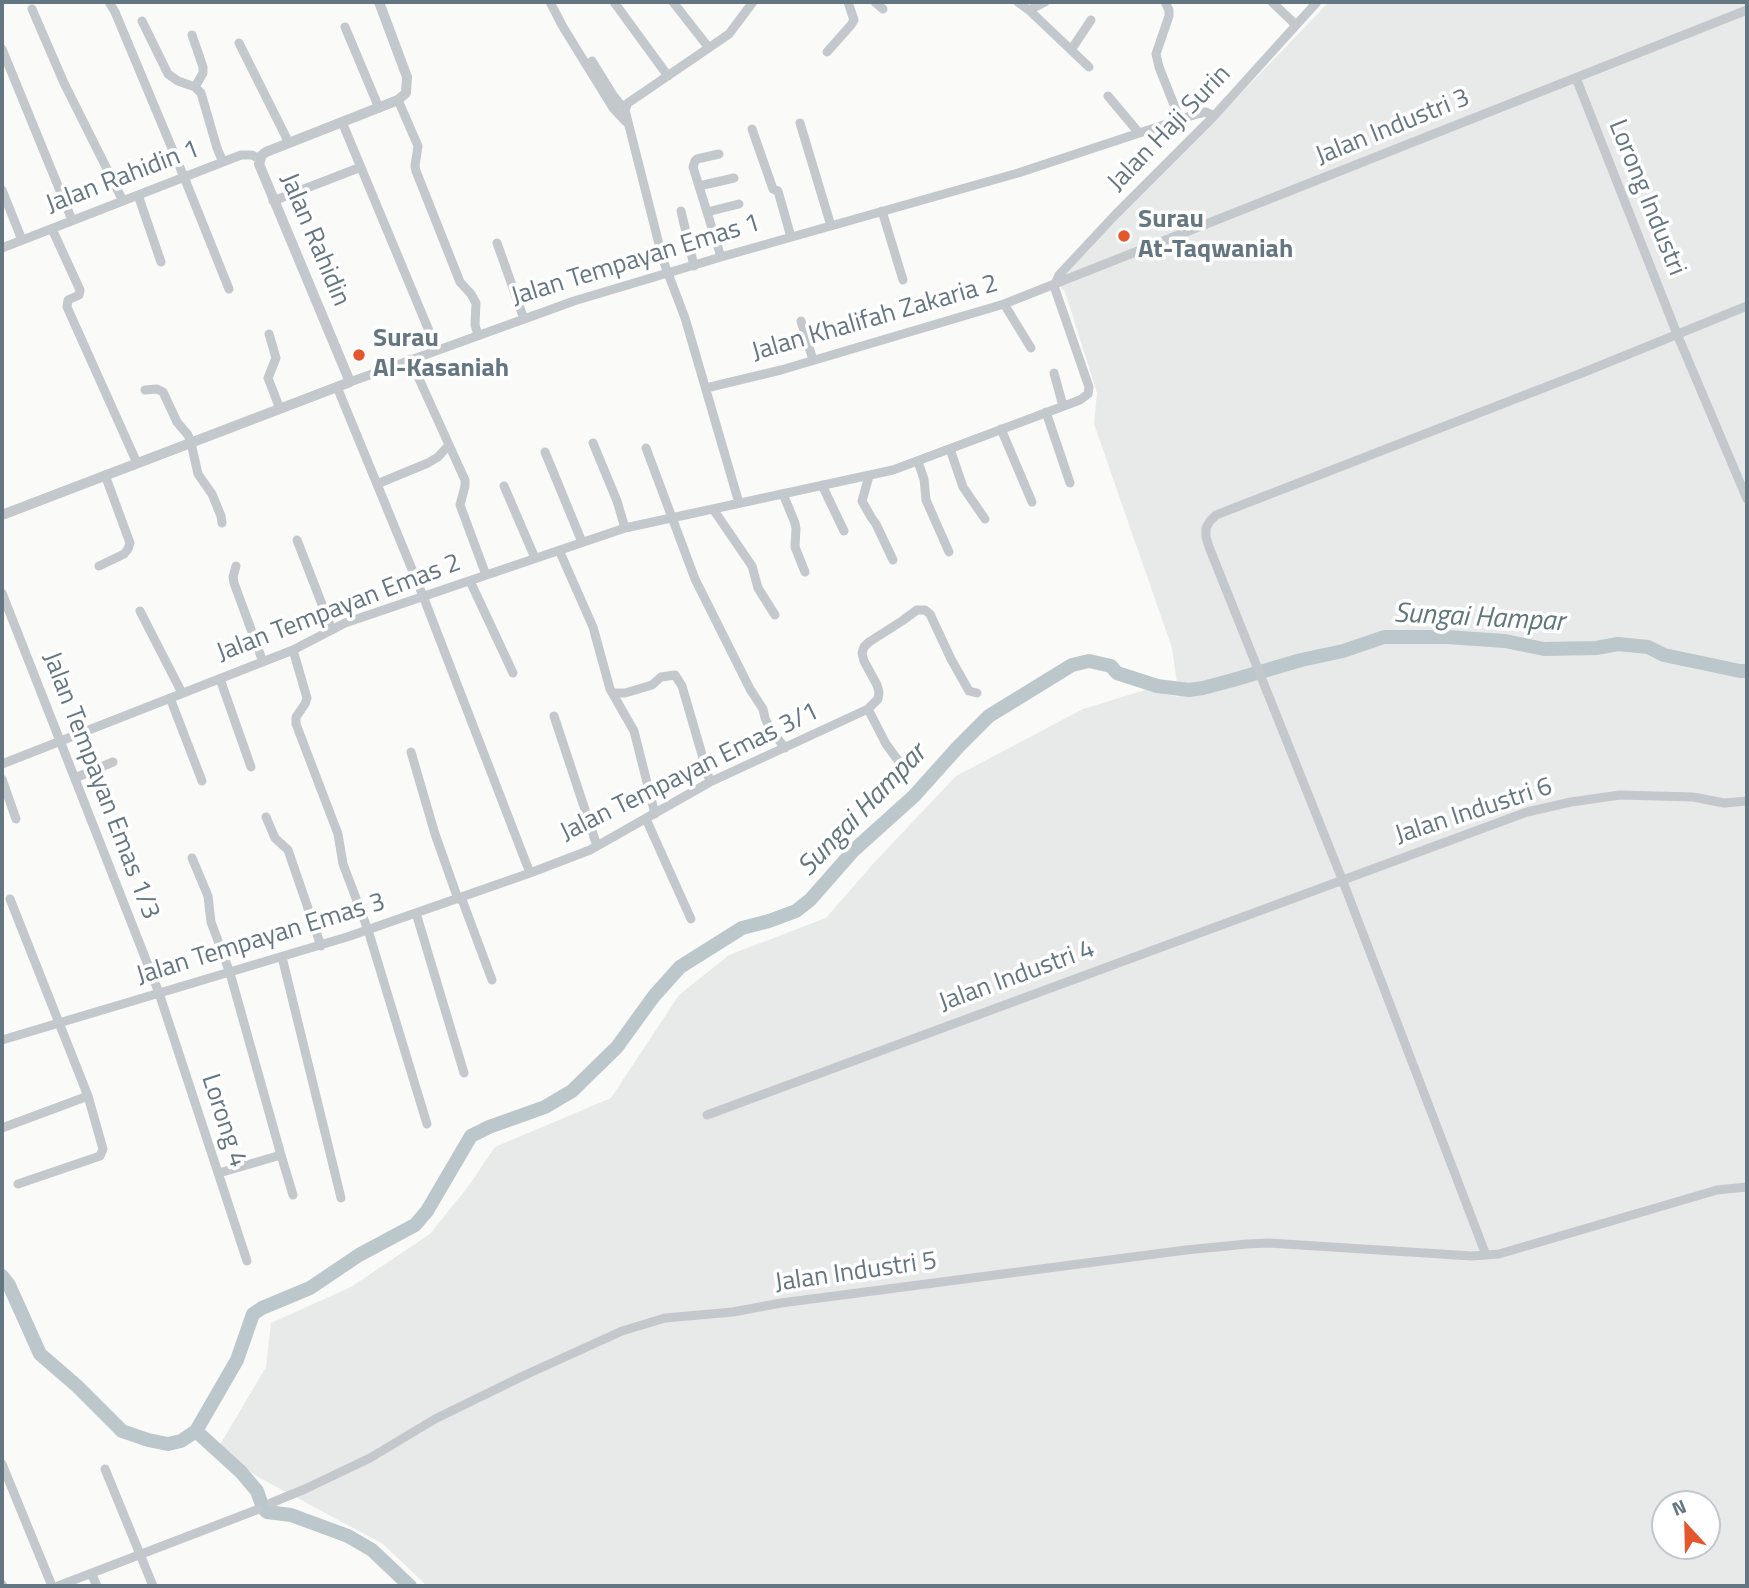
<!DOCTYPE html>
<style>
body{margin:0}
#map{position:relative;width:1749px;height:1588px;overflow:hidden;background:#fafaf8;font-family:"Titillium Web",sans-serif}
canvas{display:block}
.frame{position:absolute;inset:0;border:4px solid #657683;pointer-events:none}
.north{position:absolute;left:1651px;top:1490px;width:70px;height:70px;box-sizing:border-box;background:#fff;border:2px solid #c1c8cd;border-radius:50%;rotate:338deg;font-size:19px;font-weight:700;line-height:28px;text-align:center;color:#657683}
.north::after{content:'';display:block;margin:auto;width:24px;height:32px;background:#e4572e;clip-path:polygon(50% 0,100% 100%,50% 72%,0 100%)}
</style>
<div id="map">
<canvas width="1749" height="1588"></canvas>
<div class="frame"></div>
<div class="north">N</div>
</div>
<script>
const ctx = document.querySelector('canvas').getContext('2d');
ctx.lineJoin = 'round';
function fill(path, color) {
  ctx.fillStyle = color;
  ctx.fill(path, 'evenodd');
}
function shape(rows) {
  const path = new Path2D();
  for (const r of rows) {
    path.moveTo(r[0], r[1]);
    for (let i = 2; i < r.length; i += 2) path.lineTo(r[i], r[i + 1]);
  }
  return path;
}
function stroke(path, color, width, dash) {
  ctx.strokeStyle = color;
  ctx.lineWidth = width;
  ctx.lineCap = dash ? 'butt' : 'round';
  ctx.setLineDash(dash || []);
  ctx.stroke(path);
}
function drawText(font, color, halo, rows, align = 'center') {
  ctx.font = font + ' "Titillium Web",sans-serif';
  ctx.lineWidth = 7;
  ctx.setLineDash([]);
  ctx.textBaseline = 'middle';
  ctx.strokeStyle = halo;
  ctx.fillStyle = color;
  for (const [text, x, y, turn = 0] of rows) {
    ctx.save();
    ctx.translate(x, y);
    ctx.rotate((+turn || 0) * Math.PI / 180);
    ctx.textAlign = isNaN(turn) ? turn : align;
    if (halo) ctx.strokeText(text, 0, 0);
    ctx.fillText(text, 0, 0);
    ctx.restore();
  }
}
fill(shape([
 [1329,2,1747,2,1747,1586,427,1586,383,1544,258,1477,218,1448,266,1367,271,1323,351,1287,430,1234,470,1184,495,1147,611,1098,679,995,729,955,826,918,872,865,956,776,1083,709,1145,690,1179,697,1172,648,1094,424,1097,393,1065,292,1053,279,1221,114],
 [1665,1504,1707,1504,1707,1546,1665,1546]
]), '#e8e9e9');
stroke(shape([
 [2,1276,9,1285,40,1354,77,1386,122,1431,148,1440,168,1444,181,1441,196,1431,241,1472,257,1491,263,1508,267,1512,291,1515,348,1536,372,1550,410,1586],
 [196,1431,237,1360,253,1314,262,1308,310,1288,359,1255,415,1225,427,1211,471,1136,489,1127,545,1107,572,1091,617,1047,654,996,680,967,742,928,769,921,796,911,810,900,854,850,914,796,958,747,989,716,1072,665,1089,661,1111,666,1117,673,1157,686,1189,690,1203,688,1233,680,1301,660,1343,651,1384,637,1447,637,1505,641,1544,649,1596,648,1618,644,1648,647,1664,655,1740,671,1747,671]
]), '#bbc7cb', 14);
stroke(shape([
 [109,2,115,12,184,177,229,289],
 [550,2,563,27,613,108,626,122],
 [614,2,668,76],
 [673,2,709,48],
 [875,2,883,9],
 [1018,2,1029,10],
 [1045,2,1029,10,1089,67],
 [1165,2,1169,10,1169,16,1156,54,1159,67,1180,120],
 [1272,2,1296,25],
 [32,9,64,83,123,201],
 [142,21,168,74,178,81,195,87,201,93,217,148,223,162],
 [345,27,379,108],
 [192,35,203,67,203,73,195,87],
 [239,43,289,143],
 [2,49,72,220],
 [1071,50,1091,20],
 [827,52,851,25,854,20,848,2],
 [592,61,613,95,620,104,626,106],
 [1576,78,1677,334,1747,499],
 [1108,96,1139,133],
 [398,100,418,146,415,166,416,171,460,282,471,294,476,303,475,325,478,335],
 [342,122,437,350],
 [800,123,831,226],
 [752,129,773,189,778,191,791,237],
 [719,154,697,159,695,161,693,167,721,257],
 [699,186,734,178],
 [2,190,22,240],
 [138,195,161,262],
 [273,201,361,167],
 [681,211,694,266],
 [882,211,903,280],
 [707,212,739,204],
 [52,229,80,290,79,295,68,300,67,307,137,463],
 [497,243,524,319],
 [2,248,241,155,252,155,260,159],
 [1054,286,1059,275,1115,215,1214,116,1317,2],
 [1004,304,1031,348],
 [801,321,813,360],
 [269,334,276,358,268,378,280,409],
 [410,359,465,480,465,486,460,505,486,575],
 [1054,373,1063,406],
 [350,382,574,301,721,257,1018,173,1197,114,1206,112,1214,116],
 [337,387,423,596,530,873],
 [706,388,781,370,1004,304,1747,10],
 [145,390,157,389,163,392,177,422,188,435,191,443,198,474,212,494,221,516,222,523],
 [1046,412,1070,483],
 [1001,429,1032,502],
 [593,443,617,501,625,528],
 [646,448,695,579,750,689,763,709,765,718,770,729,785,748],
 [950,449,963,487,985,519],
 [545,452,582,542],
 [918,462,924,479,926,500,949,552],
 [869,476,862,501,871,517,876,524,893,560],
 [377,484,428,463,438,457,449,445],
 [822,485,844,531],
 [504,486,535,558],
 [783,494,795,523,796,529,795,547,805,572],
 [739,503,685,318,663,260,625,110,628,103,729,34,753,2],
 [713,509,752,566,758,588,775,615],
 [297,540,332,630],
 [559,550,593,627,610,689,634,731,655,814],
 [99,566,124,554,128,549,130,543,105,475],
 [236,566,233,577,234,583,263,662],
 [470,581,513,673],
 [2,593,159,993,247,1261],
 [140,611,182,693],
 [293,650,307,698,305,704,296,717,296,724,338,834,343,864,368,930,427,1124],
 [220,679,251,767],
 [613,693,625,693,652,685,661,677,675,675,682,686,710,782],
 [170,698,202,781],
 [868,709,886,744,900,763],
 [554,716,597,846],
 [411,752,435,834,458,899],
 [2,764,293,650,345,623,625,528,893,470,1080,400,1088,394,1089,387,1054,286],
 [75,778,113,762],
 [2,779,16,819],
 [266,817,275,838,288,850,321,946],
 [646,819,691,919],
 [192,858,208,896,211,922,230,973,281,1155],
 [461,897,492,980],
 [10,899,88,1096,103,1149,100,1156,18,1184],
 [416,913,464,1073],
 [282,957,341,1198],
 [2,1040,347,937,530,873,590,850,710,782,868,709,878,699,879,692,877,685,864,661,862,653,864,647,869,642,902,621,917,610,925,610,930,614,951,659,969,691,977,693],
 [707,1115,1527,812,1571,802,1620,795,1693,797,1724,803,1747,801],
 [2,1128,88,1096],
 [219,1173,281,1155,293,1195],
 [1486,1255,1342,879,1209,547,1206,537,1206,528,1210,521,1216,515,1587,371,1747,306],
 [2,1464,52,1586],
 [105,1469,153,1586],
 [271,1503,305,1489,370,1458,435,1419,523,1376,622,1331,665,1318,733,1312,781,1303,1186,1250,1247,1244,1269,1243,1472,1256,1486,1255,1499,1254,1717,1190,1747,1187],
 [91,1573,97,1586],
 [2,1584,3,1586],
 [58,1586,259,1509]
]), '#c3c8cc', 9);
stroke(shape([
 [2,515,350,382,259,164,262,155,266,152,398,100,406,93,407,77,379,2]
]), '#c3c8cc', 10);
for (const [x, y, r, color] of [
 [1124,236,7,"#e4572e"],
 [359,355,7,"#e4572e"]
]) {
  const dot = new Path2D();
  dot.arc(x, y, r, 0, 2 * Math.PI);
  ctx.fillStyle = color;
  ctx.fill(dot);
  stroke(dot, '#fff', 2.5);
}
drawText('26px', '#657683', '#fff', [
 ["Jalan Industri 3",1393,128,-22],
 ["Jalan Haji Surin",1170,129,-46],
 ["Jalan Rahidin 1",123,178,-21],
 ["Lorong Industri",1646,198,68],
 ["Jalan Rahidin",314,240,67],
 ["Jalan Tempayan Emas 1",636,261,-17],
 ["Jalan Khalifah Zakaria 2",875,319,-16],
 ["Jalan Tempayan Emas 2",339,609,-21],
 ["Jalan Tempayan Emas 3/1",690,773,-26],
 ["Jalan Tempayan Emas 1/3",100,786,69],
 ["Jalan Industri 6",1474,812,-18],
 ["Jalan Tempayan Emas 3",261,940,-17],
 ["Jalan Industri 4",1017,977,-20],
 ["Lorong 4",223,1121,72],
 ["Jalan Industri 5",856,1273,-8]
]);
drawText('bold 26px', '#657683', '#fff', [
 ["Surau",1138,221],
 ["At-Taqwaniah",1138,251],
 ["Surau",373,340],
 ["Al-Kasaniah",373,370]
], 'left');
drawText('italic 28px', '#60757c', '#fff', [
 ["Sungai Hampar",1479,619,3],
 ["Sungai Hampar",863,811,-46]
]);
</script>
